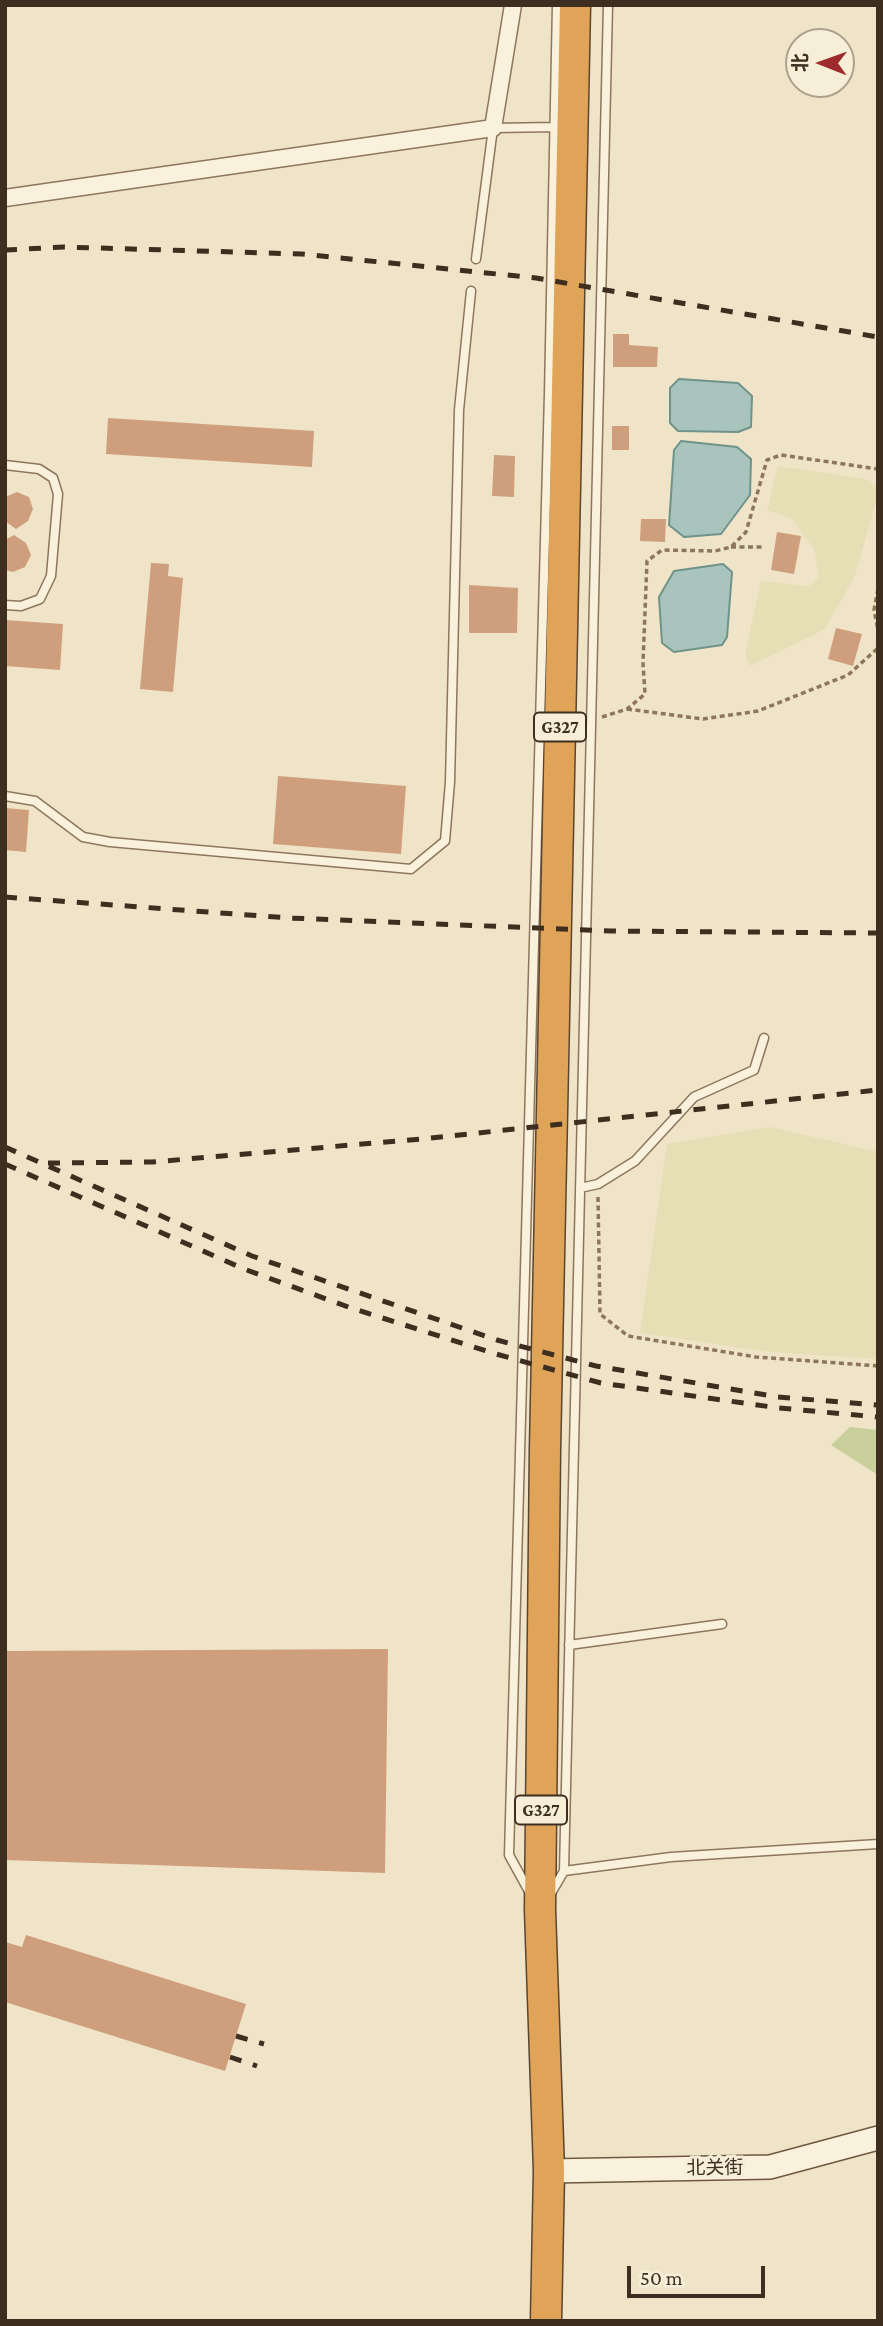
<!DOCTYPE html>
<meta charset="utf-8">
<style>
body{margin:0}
#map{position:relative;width:883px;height:2326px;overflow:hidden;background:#f0e4c8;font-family:"Crimson Pro","Noto Sans SC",serif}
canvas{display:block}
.frame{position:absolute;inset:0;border:7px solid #3d2e20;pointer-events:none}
.north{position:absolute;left:785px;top:28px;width:70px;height:70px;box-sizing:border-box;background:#f7eed8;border:2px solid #ada18e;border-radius:50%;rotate:271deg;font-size:19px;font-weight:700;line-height:28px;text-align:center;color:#3d2e20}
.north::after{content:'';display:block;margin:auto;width:24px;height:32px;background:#9e2a2b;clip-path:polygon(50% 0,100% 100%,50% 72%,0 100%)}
.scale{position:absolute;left:627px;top:2266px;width:138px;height:32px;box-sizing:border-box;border:4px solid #3d2e20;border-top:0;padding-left:9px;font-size:21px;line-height:24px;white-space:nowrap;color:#3d2e20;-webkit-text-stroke:5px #f7eed8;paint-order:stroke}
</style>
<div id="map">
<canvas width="883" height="2326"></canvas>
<div class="frame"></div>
<div class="north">北</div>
<div class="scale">50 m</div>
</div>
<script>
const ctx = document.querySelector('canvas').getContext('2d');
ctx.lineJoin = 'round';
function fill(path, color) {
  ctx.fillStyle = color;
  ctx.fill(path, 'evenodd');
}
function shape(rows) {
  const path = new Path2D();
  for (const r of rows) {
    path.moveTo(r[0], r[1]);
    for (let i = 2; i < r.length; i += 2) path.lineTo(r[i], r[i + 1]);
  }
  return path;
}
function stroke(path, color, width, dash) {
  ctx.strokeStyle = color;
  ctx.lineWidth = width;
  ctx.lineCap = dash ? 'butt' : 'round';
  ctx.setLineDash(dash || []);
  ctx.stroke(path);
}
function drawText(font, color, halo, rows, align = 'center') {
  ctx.font = font + ' "Crimson Pro","Noto Sans SC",serif';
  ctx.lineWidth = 6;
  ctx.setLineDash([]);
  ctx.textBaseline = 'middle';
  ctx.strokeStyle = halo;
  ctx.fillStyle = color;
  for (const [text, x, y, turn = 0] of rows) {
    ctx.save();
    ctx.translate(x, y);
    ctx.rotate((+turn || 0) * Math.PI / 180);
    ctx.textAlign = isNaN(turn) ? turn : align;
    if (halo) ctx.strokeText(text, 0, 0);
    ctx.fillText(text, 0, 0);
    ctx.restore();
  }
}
fill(shape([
 [778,466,866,479,878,488,878,494,855,576,825,629,750,666,745,654,761,581,809,586,819,576,814,549,791,518,767,510],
 [770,1127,878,1152,878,1359,770,1352,640,1333,667,1144]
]), '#e6deb5');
fill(shape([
 [850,1427,878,1430,878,1475,831,1445]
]), '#c9cf9b');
const water = shape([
 [679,379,738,383,752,396,751,427,738,432,678,431,670,423,670,388,679,379],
 [681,441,737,447,751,459,750,495,721,534,684,537,669,525,674,450,681,441],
 [723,564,732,572,727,637,722,645,674,652,662,643,659,597,674,571,723,564]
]);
fill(water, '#a9c4bc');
stroke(water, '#6f938a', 2);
fill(shape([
 [613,334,629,334,629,345,658,347,657,367,613,367],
 [108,418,314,431,312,467,106,454],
 [612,426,629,426,629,450,612,450],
 [494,455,515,456,514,497,492,496],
 [17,492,29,497,33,509,28,521,16,529,5,521,5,497],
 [641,519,666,519,665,542,640,541],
 [777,532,801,536,794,574,771,570],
 [14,535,26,543,31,555,25,567,13,572,5,570,5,540],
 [151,563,169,564,168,576,183,578,173,692,140,689],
 [469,585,518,588,517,633,469,633],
 [5,620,63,624,60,670,5,666],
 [836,628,862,634,853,666,828,659],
 [278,776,406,786,401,854,273,844],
 [5,808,29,810,26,852,5,850],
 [388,1649,385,1873,5,1860,5,1651],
 [26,1935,246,2004,225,2071,5,2002,5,1942,22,1947]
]), '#cf9f7d');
const lane = shape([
 [476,259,493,128,555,127],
 [5,465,39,469,53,478,58,494,51,576,40,599,21,606,5,605],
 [5,796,35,801,83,837,110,842,411,869,445,841,450,782,459,410,471,291],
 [580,1188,598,1184,635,1161,694,1097,754,1070,764,1038],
 [569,1645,722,1624],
 [564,1871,671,1857,878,1844],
 [530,1893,509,1855,549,394,557,5],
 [550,1895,564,1871,608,5]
]);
const street = shape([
 [5,198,493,128,513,5]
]);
const secondary = shape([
 [549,2171,770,2167,878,2138]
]);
const highway = shape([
 [546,2321,549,2171,540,1910,545,1449,575,5]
]);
stroke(lane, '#8d765c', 11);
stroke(street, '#8d765c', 19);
stroke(secondary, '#6f573f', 26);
stroke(highway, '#5b4430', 33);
stroke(shape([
 [731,547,764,547],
 [878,589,874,610,878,630],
 [627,709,703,719,758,711,848,675,878,648],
 [602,717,627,709,645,694,643,663,647,561,662,550,715,551,731,547,746,532,767,460,781,455,878,469],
 [598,1197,600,1314,628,1336,756,1357,878,1366]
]), '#8d765c', 3.5, [5, 3.5]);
stroke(lane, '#faf1dc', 8);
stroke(street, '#faf1dc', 16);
stroke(secondary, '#faf1dc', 23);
stroke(highway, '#e0a458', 30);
stroke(shape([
 [5,250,64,247,302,254,536,278,878,337],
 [5,897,289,918,611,931,878,933],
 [5,1147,252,1256,497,1340,596,1366,778,1397,878,1405],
 [48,1163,152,1162,422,1139,878,1090],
 [5,1164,244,1269,351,1308,496,1354,601,1383,779,1408,878,1417],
 [236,2036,264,2044],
 [230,2057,257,2066]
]), '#3d2e20', 5, [12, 12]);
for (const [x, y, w] of [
 [560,727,52],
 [541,1810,52]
]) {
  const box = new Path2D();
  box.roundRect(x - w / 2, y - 14.5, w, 29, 5);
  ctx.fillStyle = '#f7eed8';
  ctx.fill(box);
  stroke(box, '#3d2e20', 2);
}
drawText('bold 18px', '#3d2e20', null, [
 ["G327",560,727],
 ["G327",541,1810]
]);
drawText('19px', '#3d2e20', '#f7eed8', [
 ["北关街",715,2168,-1]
]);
</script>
